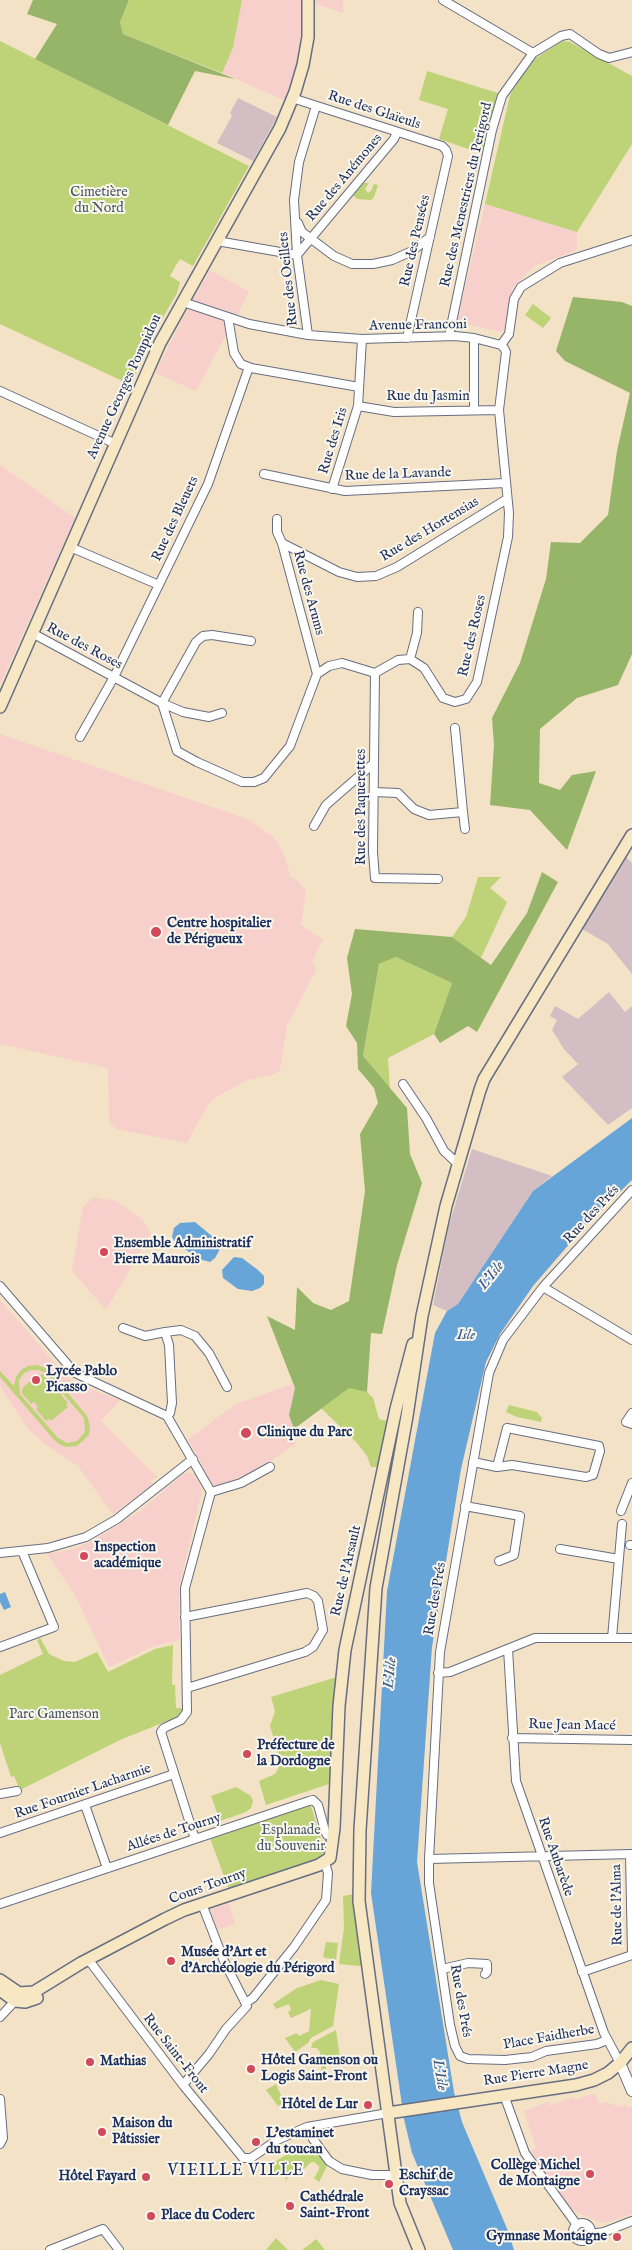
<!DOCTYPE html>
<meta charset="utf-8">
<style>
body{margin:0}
canvas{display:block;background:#f3e2c5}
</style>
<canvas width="632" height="2250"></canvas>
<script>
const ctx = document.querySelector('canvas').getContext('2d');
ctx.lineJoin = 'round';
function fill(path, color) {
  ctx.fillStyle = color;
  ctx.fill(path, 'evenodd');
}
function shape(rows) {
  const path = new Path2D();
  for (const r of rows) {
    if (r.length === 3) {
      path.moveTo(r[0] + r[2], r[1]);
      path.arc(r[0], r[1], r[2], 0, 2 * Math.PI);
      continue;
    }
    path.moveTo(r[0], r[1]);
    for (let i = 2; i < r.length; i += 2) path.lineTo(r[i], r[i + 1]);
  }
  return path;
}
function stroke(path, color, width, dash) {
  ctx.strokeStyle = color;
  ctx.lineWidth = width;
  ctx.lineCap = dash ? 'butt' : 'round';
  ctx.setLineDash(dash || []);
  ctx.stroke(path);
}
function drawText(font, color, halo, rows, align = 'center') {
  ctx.font = font + ' "IM FELL English",serif';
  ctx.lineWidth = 4;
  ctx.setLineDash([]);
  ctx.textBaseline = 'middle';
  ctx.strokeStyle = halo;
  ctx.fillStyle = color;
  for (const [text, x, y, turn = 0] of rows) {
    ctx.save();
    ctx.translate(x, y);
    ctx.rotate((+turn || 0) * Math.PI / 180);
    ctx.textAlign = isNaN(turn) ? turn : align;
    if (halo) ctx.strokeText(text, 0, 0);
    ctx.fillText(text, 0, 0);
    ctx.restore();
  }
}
fill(shape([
 [242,0,343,0,343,13,316,4,295,73,284,100,222,73,233,48],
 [485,204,577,232,577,250,534,266,513,288,504,331,502,332,457,322],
 [210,270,249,292,196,391,155,373,182,320],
 [0,465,75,518,0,685],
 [0,734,250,820,273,837,283,852,291,878,297,880,306,891,301,925,323,940,312,961,316,970,287,1026,280,1070,275,1074,247,1080,213,1099,203,1113,187,1143,116,1129,109,1122,108,1068,0,1044],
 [93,1197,117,1201,143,1220,151,1234,106,1310,72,1271,83,1207],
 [0,1300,67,1377,77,1384,120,1400,101,1421,157,1477,151,1480,152,1485,113,1514,78,1466,46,1445,28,1429,0,1386],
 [293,1384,295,1388,289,1415,297,1437,295,1444,251,1475,225,1488,213,1486,188,1439,236,1404],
 [190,1473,196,1475,202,1490,179,1588,179,1640,152,1647,109,1667,75,1595,47,1554,74,1549,96,1539,139,1512,183,1474],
 [229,1903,235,1924,216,1930,208,1910],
 [595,2093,599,2104,607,2102,619,2107,626,2104,627,2108,631,2106,632,2110,632,2214,608,2222,602,2223,576,2212,569,2206,531,2151,536,2148,524,2111,548,2102,550,2106,573,2097,575,2100]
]), '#f7d0cc');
fill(shape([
 [238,98,277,117,253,161,217,143,232,116,230,113],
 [626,857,632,863,632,974,608,944,582,929],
 [609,992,625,1012,632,1006,632,1108,608,1125,562,1077,578,1064,564,1049,552,1030,557,1020,550,1016,555,1006,578,1019],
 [472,1149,552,1176,533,1191,458,1304,447,1311,433,1305,449,1225]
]), '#d2bec3');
fill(shape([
 [129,0,242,0,233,48,222,73,123,34,120,22],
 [0,41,249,166,193,266,180,259,176,265,170,276,180,282,177,293,154,333,131,385,0,324],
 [562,41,570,42,632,76,632,144,577,232,485,204,510,95,522,75,536,58],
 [427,71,501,94,483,154,439,139,448,109,419,100],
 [363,183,369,183,365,189,368,193,371,191,374,184,378,185,374,197,371,200,357,199,353,195],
 [533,304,551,318,543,328,525,315],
 [478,877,501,877,490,888,507,902,481,958,452,937,466,917],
 [396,957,452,983,434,1034,388,1058,390,1090,363,1056,379,964],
 [37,1365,48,1369,87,1416,90,1426,89,1435,77,1446,65,1447,56,1442,0,1377,0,1371,14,1386,16,1377,21,1370,28,1366],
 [31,1370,39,1370,45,1373,84,1418,85,1432,77,1441,67,1443,58,1438,20,1394,19,1380,24,1373],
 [39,1374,41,1375,43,1374,53,1386,51,1388,55,1393,58,1391,68,1403,66,1405,68,1407,51,1421,49,1419,46,1421,36,1409,38,1407,34,1402,31,1404,21,1392,23,1390,22,1388],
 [349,1387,367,1392,373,1398,379,1419,387,1421,377,1467,371,1467,367,1456,358,1444,321,1408],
 [509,1405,537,1412,542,1418,541,1422,517,1417,506,1412],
 [40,1638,49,1654,64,1661,75,1662,97,1652,108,1672,155,1649,173,1645,172,1685,175,1685,176,1708,183,1708,180,1716,122,1739,20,1790,14,1776,11,1777,0,1743,0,1675,43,1654,37,1640],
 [337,1677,329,1784,266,1805,259,1781,275,1774,281,1763,270,1726,275,1711,271,1697],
 [236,1787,251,1796,253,1801,251,1808,246,1812,220,1821,211,1796],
 [308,1803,311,1806,324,1849,321,1858,229,1890,210,1838],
 [354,1894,359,1947,361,1950,364,1965,359,1966,339,1964,344,1928,343,1896],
 [326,1942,338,1943,336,1960,323,1957],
 [321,1980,339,1984,333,2026,311,2038,308,2043,295,2052,285,2038,297,2033,299,2036,309,2031,311,2009,291,2018,288,2012,291,2010,289,2004,276,2009,273,2004,297,1988],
 [336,2030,340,2058,327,2060,325,2074,322,2075,320,2052,317,2048,311,2048,313,2042],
 [276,2084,284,2102,278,2106,266,2090],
 [309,2145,325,2160,323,2161,327,2166,319,2182,314,2178,319,2170,319,2166,314,2162,310,2163,304,2169,299,2165,285,2181,286,2176,284,2173,280,2173,276,2176,270,2171,276,2164,276,2161,292,2151],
 [276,2238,288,2250,266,2250],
 [316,2239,325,2250,302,2250,309,2245]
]), '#bed377');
fill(shape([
 [33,0,129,0,120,22,123,34,235,79,195,71,168,125,35,59,57,24,27,14],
 [573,297,622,302,632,306,632,654,618,685,577,698,540,729,539,783,560,790,572,775,596,771,567,850,530,810,490,805,494,745,492,718,520,663,546,579,551,542,580,543,608,515,617,451,630,393,565,361,556,351],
 [542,872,558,882,477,1032,468,1026,440,1043,434,1034,452,983,396,957,379,964,363,1056,407,1108,410,1154,422,1183,397,1265,382,1334,371,1333,367,1392,349,1388,294,1429,289,1415,295,1388,267,1316,295,1330,297,1287,313,1303,331,1310,349,1301,365,1191,360,1134,378,1103,374,1088,358,1069,357,1043,346,1026,352,994,347,958,355,929,452,937,491,965,527,913]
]), '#96b568');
fill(shape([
 [632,1118,632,1180,584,1227,533,1286,500,1334,486,1362,461,1469,432,1647,417,1862,454,2092,462,2122,508,2231,514,2250,453,2250,412,2153,404,2119,371,1893,387,1591,435,1333,447,1311,458,1304,533,1191],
 [195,1222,219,1242,219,1251,215,1258,210,1262,199,1259,175,1242,172,1237,174,1228,180,1223],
 [234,1257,242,1258,258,1270,264,1276,264,1284,260,1288,252,1291,238,1289,223,1278,222,1270],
 [5,1592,11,1607,4,1610,0,1602,0,1594]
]), '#67a5d9');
const minor = shape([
 [443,0,533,53],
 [292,98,442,146,446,150,448,156,407,338],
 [298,223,302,232,334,256,352,264,373,264,392,260,412,251,430,237],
 [217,241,297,255,394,139,397,132],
 [228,317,234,353,241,364,251,368,359,387],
 [308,335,297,255,294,200,299,162,316,106],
 [449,336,492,130,502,96,533,53,561,36,570,34,599,54,609,58,632,52],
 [501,345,509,334,514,299,521,287,560,263,632,240],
 [0,391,116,444],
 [358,406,394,412,499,410],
 [474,410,474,338],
 [264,474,345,491,505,483],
 [332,489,358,406,362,339],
 [277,519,277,532,282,543,317,674],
 [282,543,339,572,357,577,376,576,397,567,507,499],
 [70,547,159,585],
 [32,633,162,703,177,751,197,762,242,782,254,782,264,778,290,746,317,674,329,666,342,663,375,673,398,660,410,659,424,668,443,698,455,702,466,699,477,682,508,537,509,513,499,410,506,352,504,348,501,345,474,338,455,336,362,339,308,335,249,324,183,302],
 [410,659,417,633,418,612],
 [375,673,373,852,375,878,438,879],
 [222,713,209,717,183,712,162,703,196,642,203,636,212,635,251,641],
 [80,737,114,677,208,484,249,367],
 [374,792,398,793,414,809,429,815,463,812,455,728],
 [463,812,465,829],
 [314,826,326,805,374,763],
 [403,1084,426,1118,444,1151,458,1164],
 [0,1286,75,1373,167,1416,211,1492,185,1588,187,1712,181,1720,164,1728,161,1732,195,1839],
 [543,1287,632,1340],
 [123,1328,145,1336,165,1332],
 [632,1413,626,1422,632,1424],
 [167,1416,170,1413,172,1403,169,1345,165,1332,181,1330,195,1336,209,1353,227,1387],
 [473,1462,497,1467,512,1465,586,1477,593,1475,600,1451,599,1446,507,1428,497,1467],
 [211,1492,241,1483,270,1467],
 [465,1506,520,1516,514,1555,499,1561],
 [621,1511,632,1483],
 [630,1545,632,1545],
 [560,1549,619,1559],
 [0,1553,48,1548,86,1537,117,1519,193,1459],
 [185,1617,307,1593,314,1596,318,1601,323,1630,313,1647,305,1652,187,1688],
 [612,1638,622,1524],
 [0,1647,54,1627,22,1551],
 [508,1649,516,1781,604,2033,620,2063],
 [438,1673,450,1672,535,1638,632,1638],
 [512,1738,632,1740],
 [0,1794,17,1791],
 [85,1805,107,1868],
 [0,1833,174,1774],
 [630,1854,632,1954],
 [429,1859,632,1854],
 [0,1904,309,1801,313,1800,318,1805,325,1831,327,1835,333,1838],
 [88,1959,183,2085,243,2158,251,2158,277,2140,307,2127,388,2113],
 [442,1969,468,1963,487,1964,487,1972,485,1974],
 [582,1972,632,1955],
 [247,2002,253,1998,294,1947,326,1900,328,1873,325,1863],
 [0,2017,15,2001],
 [607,2040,597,2044,546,2051,532,2057,505,2060,468,2059,460,2056,455,2046,450,2025,429,1883,429,1859,440,1652,489,1373,503,1340,543,1287,632,1190],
 [183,2085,209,2054,226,2029,247,2006,224,1961,202,1904],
 [504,2095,525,2153,577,2225],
 [0,2099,3,2138,0,2144],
 [313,2139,329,2161,342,2169,372,2175,396,2175],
 [582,2232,9],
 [590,2234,604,2232,632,2221],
 [50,2250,103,2229,119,2250]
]);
const tertiary = shape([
 [620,2063,632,2091]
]);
const secondary = shape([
 [0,707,160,343,280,128,295,92,303,65,308,37,308,0],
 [0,1980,19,1993,34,1992,81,1963,165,1919,184,1910,319,1865,330,1858,334,1828,339,1706,345,1650,396,1409,413,1344],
 [0,1990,15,2001,25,2002,37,1998],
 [388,2113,576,2085,594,2080,608,2073,620,2063,632,2048],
 [419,2250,400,2203,398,2189,359,1901,360,1830,376,1588,407,1416,422,1316,446,1206,480,1090,484,1079,632,835]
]);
stroke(minor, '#676e82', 10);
stroke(tertiary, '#676e82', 12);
stroke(secondary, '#676e82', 14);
stroke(minor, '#fff', 8);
stroke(tertiary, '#fff', 10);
stroke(secondary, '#f7e8c3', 11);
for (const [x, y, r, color] of [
 [156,932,6,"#d1495b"],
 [104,1252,5,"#d1495b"],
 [36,1380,5,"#d1495b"],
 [246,1433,6,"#d1495b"],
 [84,1556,5,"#d1495b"],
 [247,1754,5,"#d1495b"],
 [171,1961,5,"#d1495b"],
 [90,2062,5,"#d1495b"],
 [251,2069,5,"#d1495b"],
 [368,2105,5,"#d1495b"],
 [102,2132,5,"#d1495b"],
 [256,2142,5,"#d1495b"],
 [590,2174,5,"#d1495b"],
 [146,2177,5,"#d1495b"],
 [389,2184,5,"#d1495b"],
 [290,2206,5,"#d1495b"],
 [151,2216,5,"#d1495b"],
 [617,2237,5,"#d1495b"]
]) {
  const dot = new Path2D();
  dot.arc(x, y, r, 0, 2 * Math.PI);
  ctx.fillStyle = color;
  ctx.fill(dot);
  stroke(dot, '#fbf7ec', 2);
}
drawText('14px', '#1b2f5e', '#fbf7ec', [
 ["Rue des Glaïeuls",374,111,18],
 ["Rue des Anémones",345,178,-50],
 ["Rue des Menestriers du Perigord",467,195,-77],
 ["Rue des Pensées",416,241,-77],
 ["Rue des Oeillets",289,279,-96],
 ["Avenue Franconi",418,326,-1],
 ["Avenue Georges Pompidou",125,387,-65],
 ["Rue du Jasmin",428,397],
 ["Rue des Iris",334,441,-73],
 ["Rue de la Lavande",398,475,-2],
 ["Rue des Bleuets",176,519,-65],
 ["Rue des Hortensias",430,530,-31],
 ["Rue des Arums",308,593,75],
 ["Rue des Roses",473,636,-77],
 ["Rue des Roses",84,647,28],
 ["Rue des Paquerettes",362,807,-90],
 ["Rue des Prés",592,1215,-47],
 ["Rue de l'Arsault",347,1571,-77],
 ["Rue des Prés",436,1599,-80],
 ["Rue Jean Macé",572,1726,1],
 ["Rue Fournier Lacharmie",83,1792,-19],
 ["Allées de Tourny",174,1833,-18],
 ["Rue Aubarède",555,1857,71],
 ["Cours Tourny",208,1887,-20],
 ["Rue de l'Alma",618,1905,-91],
 ["Rue des Prés",460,2001,80],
 ["Place Faidherbe",549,2038,-10],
 ["Rue Saint-Front",175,2054,52],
 ["Rue Pierre Magne",536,2074,-9]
]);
drawText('14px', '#445864', '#fbf7ec', [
 ["Cimetière",99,193],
 ["du Nord",99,209],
 ["Parc Gamenson",54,1715],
 ["Esplanade",291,1831],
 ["du Souvenir",291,1847]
]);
drawText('bold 14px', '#1b2f5e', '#fbf7ec', [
 ["Centre hospitalier",167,924],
 ["de Périgueux",167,940],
 ["Ensemble Administratif",114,1244],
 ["Pierre Maurois",114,1260],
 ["Lycée Pablo",46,1372],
 ["Picasso",46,1388],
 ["Clinique du Parc",257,1433],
 ["Inspection",94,1548],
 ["académique",94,1564],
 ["Préfecture de",257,1746],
 ["la Dordogne",257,1762],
 ["Musée d'Art et",181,1953],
 ["d'Archéologie du Périgord",181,1969],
 ["Hôtel Gamenson ou",261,2061],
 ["Logis Saint-Front",261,2077],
 ["Mathias",100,2062],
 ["Hôtel de Lur",358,2105,"right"],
 ["Maison du",112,2124],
 ["Pâtissier",112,2140],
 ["L'estaminet",266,2134],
 ["du toucan",266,2150],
 ["Collège Michel",580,2166,"right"],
 ["de Montaigne",580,2182,"right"],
 ["Eschif de",399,2176],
 ["Crayssac",399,2192],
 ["Hôtel Fayard",136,2177,"right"],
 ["Cathédrale",300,2198],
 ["Saint-Front",300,2214],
 ["Place du Coderc",161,2216],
 ["Gymnase Montaigne",607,2237,"right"]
], 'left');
drawText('italic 15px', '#365889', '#fbf7ec', [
 ["L'Isle",492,1276,-51],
 ["Isle",466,1336],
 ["L'Isle",391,1673,-84],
 ["L'Isle",439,2075,81]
]);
ctx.letterSpacing = '1px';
drawText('16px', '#1b2f5e', '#fbf7ec', [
 ["VIEILLE VILLE",236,2172]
]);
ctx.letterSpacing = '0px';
</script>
